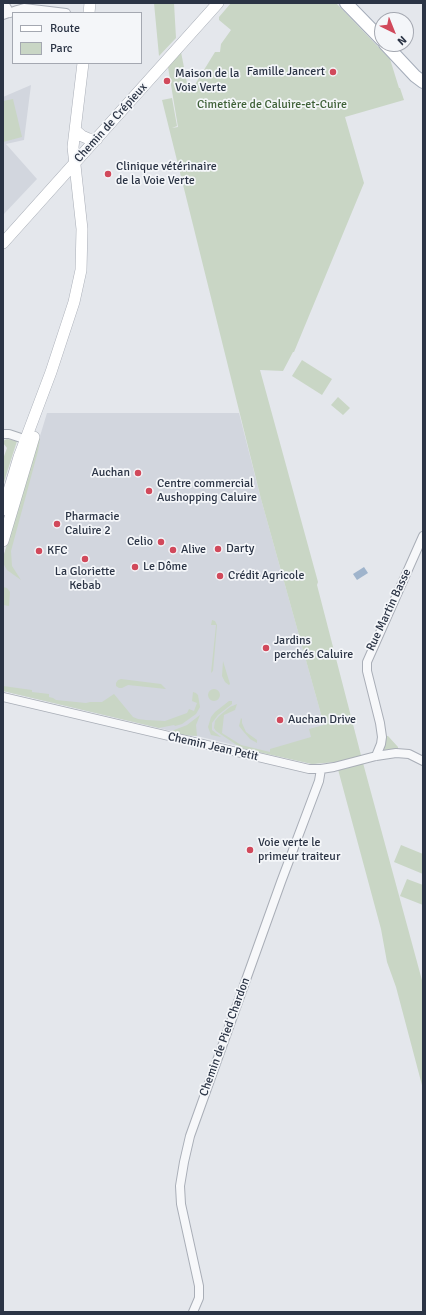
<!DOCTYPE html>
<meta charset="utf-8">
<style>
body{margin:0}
#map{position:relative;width:426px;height:1315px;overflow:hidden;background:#e4e7ec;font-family:Signika,sans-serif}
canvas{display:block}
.frame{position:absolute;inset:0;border:4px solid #2b3445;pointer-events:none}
.legend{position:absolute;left:12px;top:12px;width:130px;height:52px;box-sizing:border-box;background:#f4f6f9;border:1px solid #a4a8b1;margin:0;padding:5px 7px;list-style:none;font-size:12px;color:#2b3445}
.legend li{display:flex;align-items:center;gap:8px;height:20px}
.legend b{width:20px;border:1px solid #a4a8b1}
.north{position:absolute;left:374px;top:12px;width:40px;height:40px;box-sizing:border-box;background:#f4f6f9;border:1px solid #a4a8b1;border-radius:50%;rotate:137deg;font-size:11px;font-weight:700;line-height:16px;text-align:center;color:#2b3445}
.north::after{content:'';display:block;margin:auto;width:14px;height:18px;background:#d1495b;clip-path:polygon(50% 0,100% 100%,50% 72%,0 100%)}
</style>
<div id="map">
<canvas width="426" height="1315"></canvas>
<div class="frame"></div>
<ul class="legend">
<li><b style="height:5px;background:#fff"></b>Route</li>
<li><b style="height:11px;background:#c9d6c5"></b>Parc</li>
</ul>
<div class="north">N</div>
</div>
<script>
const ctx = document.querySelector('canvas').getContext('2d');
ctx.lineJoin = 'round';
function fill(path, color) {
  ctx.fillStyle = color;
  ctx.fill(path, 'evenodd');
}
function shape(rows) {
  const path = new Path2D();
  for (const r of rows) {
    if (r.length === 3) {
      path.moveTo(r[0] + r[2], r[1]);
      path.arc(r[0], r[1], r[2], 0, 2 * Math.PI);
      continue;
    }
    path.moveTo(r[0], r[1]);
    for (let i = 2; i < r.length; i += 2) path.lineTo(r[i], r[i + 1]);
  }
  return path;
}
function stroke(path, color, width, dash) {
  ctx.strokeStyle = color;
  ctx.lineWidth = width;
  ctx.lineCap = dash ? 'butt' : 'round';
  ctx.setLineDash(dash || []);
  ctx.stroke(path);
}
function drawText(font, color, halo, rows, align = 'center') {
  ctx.font = font + ' Signika,sans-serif';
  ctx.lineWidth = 3.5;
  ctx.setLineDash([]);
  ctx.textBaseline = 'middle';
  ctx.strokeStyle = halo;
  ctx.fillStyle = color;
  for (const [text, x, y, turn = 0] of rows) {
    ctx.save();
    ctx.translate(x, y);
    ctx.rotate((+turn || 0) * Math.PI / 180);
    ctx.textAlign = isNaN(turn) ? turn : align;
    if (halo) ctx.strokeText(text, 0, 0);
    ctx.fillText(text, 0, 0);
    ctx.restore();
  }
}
fill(shape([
 [31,85,24,140,6,144,37,179,3,215,3,97],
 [47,413,239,413,261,499,333,757,315,764,312,764,197,736,190,736,169,732,171,731,3,691,3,558]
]), '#d2d6de');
fill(shape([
 [154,3,174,3,176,38,159,56],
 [231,3,336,3,390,59,399,88,400,88,404,100,345,117,364,183,294,352,293,352,283,371,260,370,318,582,317,585,363,763,423,984,423,1089,396,987,387,962,381,929,336,762,312,764,245,749,238,746,216,731,214,728,215,721,219,716,230,707,237,704,235,710,224,715,222,733,241,745,270,752,270,749,311,737,309,729,324,725,261,499,162,100,172,98,177,126,172,128,178,127,168,67,181,52,188,88,191,91,215,52,220,52,221,44,231,30,219,20,219,17],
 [13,99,22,137,3,142,3,101],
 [302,360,332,379,322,395,292,376],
 [338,397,350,408,343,415,331,405],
 [7,439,17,441,3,485,3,459,7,448,3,443,3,441],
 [38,439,40,439,38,451,11,551,12,566,21,580,7,570,3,563,3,558],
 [3,587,7,588,10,592,9,606,3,605],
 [212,620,215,621,217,625,213,671,211,673,216,625,211,625],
 [223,661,230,684,229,685,225,682,222,676],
 [121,679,161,684,166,689,128,685,122,688,119,688,116,686,116,683,118,680],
 [3,686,32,690,32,692,49,694,49,697,53,698,56,700,86,703,90,702,102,702,114,694,133,717,138,719,146,720,165,721,187,713,189,709,194,711,197,703,192,701,193,692,196,693,198,695,200,707,196,714,182,724,175,726,174,725,159,728,3,691],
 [214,695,6],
 [229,701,232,701,232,704,218,715,212,723,212,730,221,737,211,735,208,727,211,717,215,712],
 [200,715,196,725,197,736,183,735,169,732,187,725],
 [241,718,242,719,242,723,246,732,257,740,257,743,250,739,243,731,239,726],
 [385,736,388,736,398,747,398,749,383,750],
 [401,845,423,854,423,874,394,862],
 [407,879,423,885,423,905,400,896]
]), '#c9d6c5');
fill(shape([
 [364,567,368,573,357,580,353,574]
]), '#9fb4cc');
const street = shape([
 [4,3,10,13],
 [3,15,17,10,24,8,66,13],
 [3,434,9,434,30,441],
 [3,697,309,769,321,769,334,767,376,756,396,753,409,754,423,761],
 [376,756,381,744,382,737,380,723,367,671,367,662,423,536],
 [193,1312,199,1298,199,1286,181,1204,180,1186,184,1162,190,1136,281,882,319,781,321,769]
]);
const secondary = shape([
 [89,13,90,3],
 [75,130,82,136,89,139,97,139],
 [3,243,218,3],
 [3,510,19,457,51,372,74,302,81,270,82,229,73,147,83,63],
 [3,541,34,437]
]);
const primary = shape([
 [346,3,382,40],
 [385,44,415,76,423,82]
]);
stroke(street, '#a9aeb7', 10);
stroke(secondary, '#a9aeb7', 12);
stroke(primary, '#a3abb8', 14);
stroke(street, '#f7f8fa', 8);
stroke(secondary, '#fff', 11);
stroke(primary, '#fff', 12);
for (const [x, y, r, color] of [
 [333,72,4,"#d1495b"],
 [167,81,4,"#d1495b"],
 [108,174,4,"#d1495b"],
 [138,473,4,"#d1495b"],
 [149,491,4,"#d1495b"],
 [57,524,4,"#d1495b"],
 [161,542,4,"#d1495b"],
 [218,549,4,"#d1495b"],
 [173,550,4,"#d1495b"],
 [39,551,4,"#d1495b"],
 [85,559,4,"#d1495b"],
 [135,567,4,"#d1495b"],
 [220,576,4,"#d1495b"],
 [266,648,4,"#d1495b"],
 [280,720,4,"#d1495b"],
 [250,850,4,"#d1495b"]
]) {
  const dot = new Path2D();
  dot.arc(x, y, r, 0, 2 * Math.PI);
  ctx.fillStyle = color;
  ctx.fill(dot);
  stroke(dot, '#f4f6f9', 1.5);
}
drawText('12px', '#2b3445', '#f4f6f9', [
 ["Famille Jancert",325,72,"right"],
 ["Maison de la",175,74],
 ["Voie Verte",175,88],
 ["Clinique vétérinaire",116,167],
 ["de la Voie Verte",116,181],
 ["Auchan",130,473,"right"],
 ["Centre commercial",157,484],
 ["Aushopping Caluire",157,498],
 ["Pharmacie",65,517],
 ["Caluire 2",65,531],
 ["Celio",153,542,"right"],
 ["Darty",226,549],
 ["Alive",181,550],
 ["KFC",47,551],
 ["Le Dôme",143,567],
 ["La Gloriette",85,572,"center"],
 ["Kebab",85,586,"center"],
 ["Crédit Agricole",228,576],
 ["Jardins",274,641],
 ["perchés Caluire",274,655],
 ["Auchan Drive",288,720],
 ["Voie verte le",258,843],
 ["primeur traiteur",258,857]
], 'left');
drawText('12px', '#3f6138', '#f4f6f9', [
 ["Cimetière de Caluire-et-Cuire",272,105]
]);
drawText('12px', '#2b3445', '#f4f6f9', [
 ["Chemin de Crépieux",111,123,-48],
 ["Rue Martin Basse",389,610,-65],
 ["Chemin Jean Petit",213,747,13],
 ["Chemin de Pied Chardon",225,1037,-70]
]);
</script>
